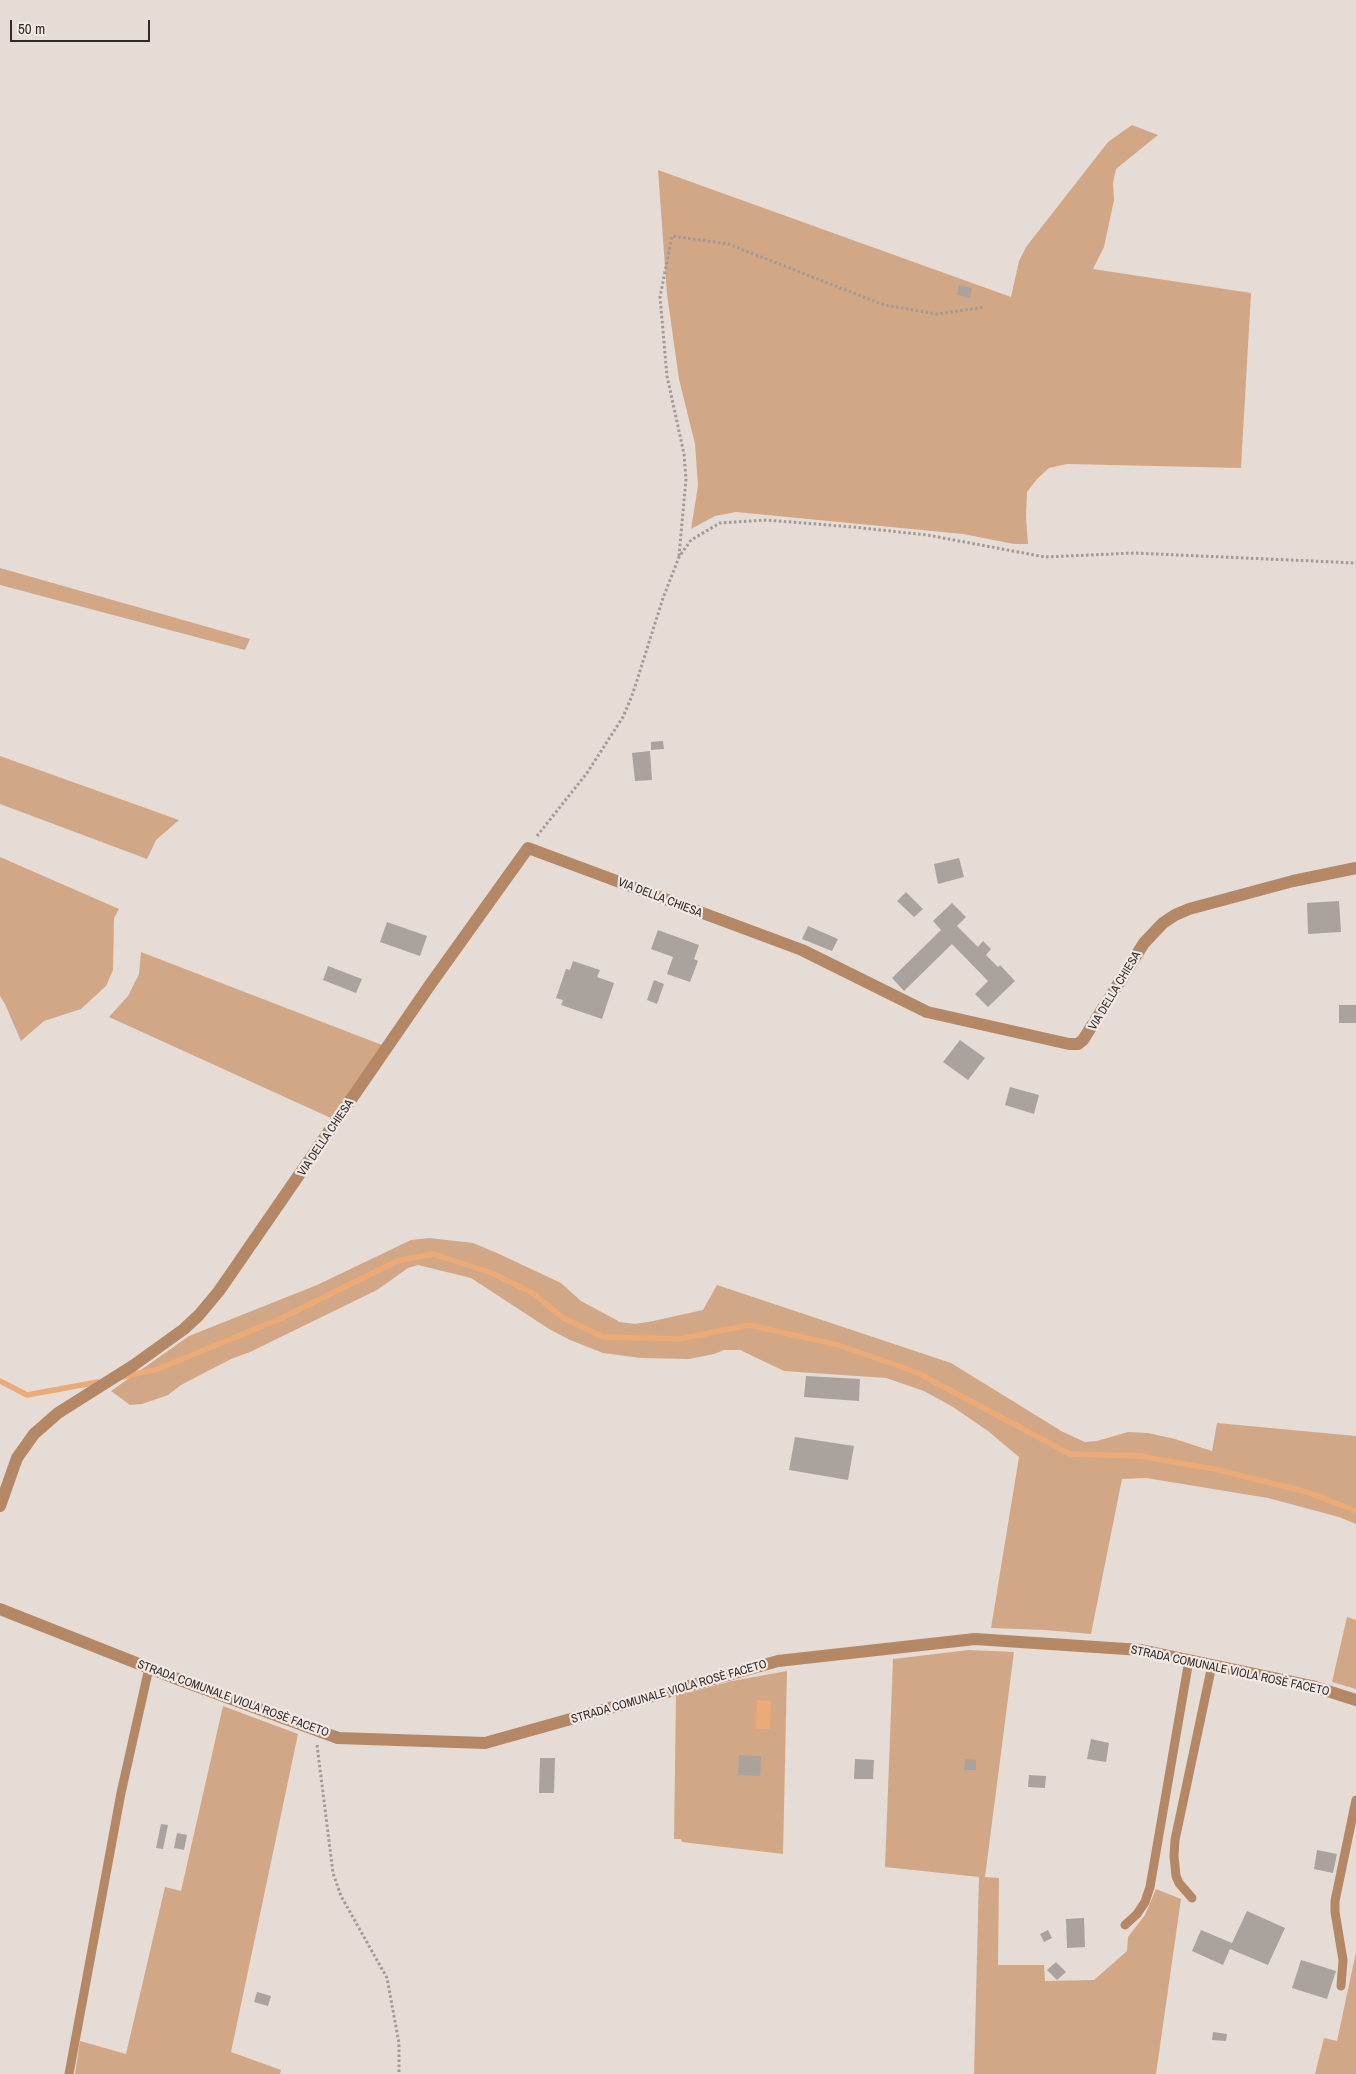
<!DOCTYPE html>
<meta charset="utf-8">
<style>
body{margin:0}
#map{position:relative;width:1356px;height:2074px;overflow:hidden;background:#e5dcd6;font-family:"Archivo Narrow",sans-serif}
canvas{display:block}
.scale{position:absolute;left:10px;top:20px;width:140px;height:22px;box-sizing:border-box;border:2px solid #2e2b29;border-top:0;padding-left:6px;font-size:15px;line-height:18px;white-space:nowrap;color:#2e2b29;-webkit-text-stroke:4px #f2e9e4;paint-order:stroke}
</style>
<div id="map">
<canvas width="1356" height="2074"></canvas>
<div class="scale">50 m</div>
</div>
<script>
const ctx = document.querySelector('canvas').getContext('2d');
ctx.lineJoin = 'round';
function fill(path, color) {
  ctx.fillStyle = color;
  ctx.fill(path, 'evenodd');
}
function shape(rows) {
  const path = new Path2D();
  for (const r of rows) {
    path.moveTo(r[0], r[1]);
    for (let i = 2; i < r.length; i += 2) path.lineTo(r[i], r[i + 1]);
  }
  return path;
}
function stroke(path, color, width, dash) {
  ctx.strokeStyle = color;
  ctx.lineWidth = width;
  ctx.lineCap = dash ? 'butt' : 'round';
  ctx.setLineDash(dash || []);
  ctx.stroke(path);
}
function drawText(font, color, halo, rows, align = 'center') {
  ctx.font = font + ' "Archivo Narrow",sans-serif';
  ctx.lineWidth = 4.5;
  ctx.setLineDash([]);
  ctx.textBaseline = 'middle';
  ctx.strokeStyle = halo;
  ctx.fillStyle = color;
  for (const [text, x, y, turn = 0] of rows) {
    ctx.save();
    ctx.translate(x, y);
    ctx.rotate((+turn || 0) * Math.PI / 180);
    ctx.textAlign = isNaN(turn) ? turn : align;
    if (halo) ctx.strokeText(text, 0, 0);
    ctx.fillText(text, 0, 0);
    ctx.restore();
  }
}
fill(shape([
 [1132,125,1158,135,1116,169,1113,183,1114,200,1104,247,1093,269,1251,293,1241,468,1067,464,1049,468,1037,479,1027,492,1026,517,1028,544,1014,544,963,534,736,512,715,516,691,529,698,486,695,444,679,379,667,294,658,170,1011,297,1019,261,1026,247,1108,142],
 [0,568,250,639,245,650,0,585],
 [0,756,179,820,156,840,147,859,0,804],
 [0,857,119,909,114,918,113,970,106,986,81,1009,44,1021,21,1041,5,1004,0,996],
 [141,952,382,1045,333,1119,109,1017,128,996,139,974],
 [429,1238,473,1243,497,1253,561,1283,581,1301,620,1322,635,1324,653,1321,703,1310,717,1285,951,1363,1063,1432,1085,1442,1097,1441,1128,1432,1148,1433,1175,1439,1212,1451,1217,1423,1356,1436,1356,1524,1339,1517,1268,1498,1146,1478,1122,1479,1091,1634,1045,1630,991,1628,1019,1457,988,1431,953,1407,924,1391,886,1378,784,1371,740,1350,724,1350,714,1354,689,1359,641,1358,603,1353,570,1340,549,1329,471,1278,418,1265,408,1268,377,1290,250,1352,231,1359,181,1385,168,1395,142,1404,130,1405,111,1391,189,1336,317,1285,411,1240],
 [1347,1617,1356,1620,1356,1689,1332,1682],
 [969,1650,1014,1652,985,1877,999,1878,998,1965,1044,1965,1045,1981,1094,1980,1127,1951,1128,1937,1145,1915,1156,1889,1181,1899,1156,2074,974,2074,979,1877,885,1867,893,1659],
 [787,1671,783,1854,682,1842,681,1839,674,1839,676,1696,732,1681],
 [223,1706,298,1734,231,2052,281,2070,280,2074,75,2074,80,2041,126,2054,165,1887,181,1891],
 [1356,1952,1356,2074,1315,2074,1324,2038,1337,2041]
]), '#d2a786');
fill(shape([
 [757,1700,771,1701,770,1729,756,1729]
]), '#ecaa77');
stroke(shape([
 [122,1377,158,1369,282,1318,397,1261,433,1254,492,1273,533,1293,563,1318,603,1337,680,1339,749,1325,838,1345,916,1372,1070,1454,1140,1456,1214,1469,1307,1492,1356,1511],
 [0,1381,27,1395,98,1382]
]), '#ecaa77', 5.5);
fill(shape([
 [959,285,972,288,970,298,957,295],
 [663,741,664,749,651,750,651,742],
 [650,751,652,780,635,781,632,753],
 [959,858,964,877,938,884,934,864],
 [906,892,923,909,914,917,897,901],
 [1339,901,1341,932,1308,934,1307,903],
 [952,903,966,917,957,926,978,947,983,941,991,949,986,955,998,967,1000,965,1015,981,988,1007,975,994,988,981,952,944,904,991,892,978,941,930,933,921],
 [387,922,427,936,420,956,380,942],
 [808,926,838,939,832,951,802,939],
 [658,930,699,945,694,959,698,961,690,982,667,974,673,957,651,949],
 [573,961,600,970,597,977,614,983,602,1019,561,1005,563,1000,556,998,566,969,570,970],
 [328,966,362,979,356,993,323,980],
 [654,980,664,984,657,1004,647,1000],
 [1339,1005,1356,1005,1356,1023,1339,1023],
 [960,1040,985,1058,968,1080,943,1062],
 [1010,1087,1039,1095,1034,1114,1005,1105],
 [806,1376,860,1379,859,1401,804,1397],
 [795,1437,854,1446,848,1480,789,1470],
 [1091,1739,1109,1743,1106,1762,1087,1759],
 [739,1755,761,1756,760,1776,738,1775],
 [540,1758,555,1758,554,1793,539,1793],
 [855,1759,874,1760,873,1779,854,1779],
 [965,1759,976,1760,976,1770,964,1770],
 [1029,1775,1046,1776,1045,1788,1028,1787],
 [161,1824,168,1825,163,1849,156,1848],
 [177,1833,187,1835,184,1850,174,1848],
 [1317,1850,1337,1854,1333,1873,1314,1869],
 [1247,1911,1285,1928,1268,1965,1230,1949,1223,1965,1192,1951,1201,1930,1232,1943],
 [1084,1918,1085,1947,1067,1948,1066,1919],
 [1048,1930,1052,1938,1044,1942,1040,1934],
 [1301,1960,1336,1971,1327,1999,1292,1988],
 [1056,1962,1066,1972,1057,1980,1047,1970],
 [257,1992,271,1996,268,2006,254,2002],
 [1213,2032,1227,2034,1226,2041,1212,2040]
]), '#aaa29d');
stroke(shape([
 [679,556,686,479,684,454,667,376,660,297,672,236,728,244,884,305,937,314,985,307],
 [537,836,587,773,623,717,633,693,663,598,679,557,691,540,720,523,766,520,853,527,927,535,1045,557,1134,553,1356,563],
 [317,1745,333,1873,341,1896,387,1978,399,2043,399,2074]
]), '#a19a95', 3, [2.5, 2.5]);
stroke(shape([
 [1192,1898,1179,1883,1176,1876,1174,1856,1175,1840,1212,1665],
 [1125,1925,1137,1914,1145,1902,1150,1887,1189,1660],
 [1341,1986,1343,1960,1335,1912,1335,1901,1356,1800],
 [69,2074,121,1793,149,1668]
]), '#b48765', 9);
stroke(shape([
 [0,1506,17,1458,34,1434,58,1413,134,1365,184,1329,199,1315,219,1291,432,982,528,848,802,950,927,1012,1069,1044,1078,1044,1083,1040,1144,943,1163,923,1175,915,1189,909,1293,881,1356,868]
]), '#b48765', 12);
stroke(shape([
 [0,1609,172,1677,338,1738,485,1743,778,1661,975,1639,1141,1650,1312,1686,1356,1700]
]), '#b48765', 12);
drawText('12px', '#2e2b29', '#f2e9e4', [
 ["VIA DELLA CHIESA",660,898,21],
 ["VIA DELLA CHIESA",1115,991,-59],
 ["VIA DELLA CHIESA",326,1138,-56],
 ["STRADA COMUNALE VIOLA ROSÈ FACETO",1230,1671,12],
 ["STRADA COMUNALE VIOLA ROSÈ FACETO",669,1692,-16],
 ["STRADA COMUNALE VIOLA ROSÈ FACETO",233,1699,20]
]);
</script>
